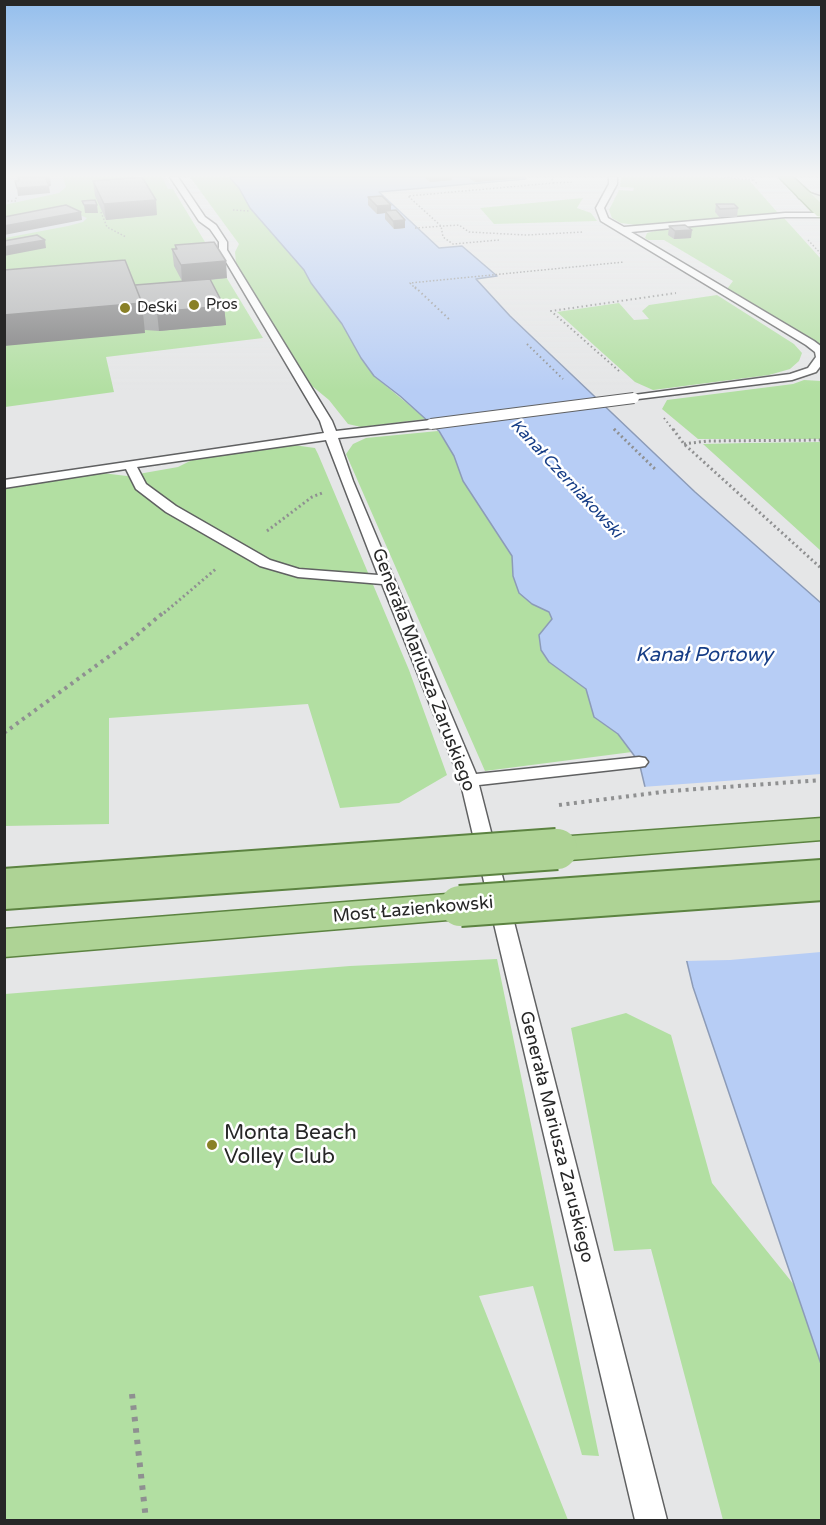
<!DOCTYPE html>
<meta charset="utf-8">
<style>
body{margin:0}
#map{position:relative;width:826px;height:1525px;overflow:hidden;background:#e5e6e7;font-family:"Varela Round",sans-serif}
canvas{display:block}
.frame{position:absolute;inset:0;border:6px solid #272727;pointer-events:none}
</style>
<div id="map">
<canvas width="826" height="1525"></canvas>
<div class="frame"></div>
</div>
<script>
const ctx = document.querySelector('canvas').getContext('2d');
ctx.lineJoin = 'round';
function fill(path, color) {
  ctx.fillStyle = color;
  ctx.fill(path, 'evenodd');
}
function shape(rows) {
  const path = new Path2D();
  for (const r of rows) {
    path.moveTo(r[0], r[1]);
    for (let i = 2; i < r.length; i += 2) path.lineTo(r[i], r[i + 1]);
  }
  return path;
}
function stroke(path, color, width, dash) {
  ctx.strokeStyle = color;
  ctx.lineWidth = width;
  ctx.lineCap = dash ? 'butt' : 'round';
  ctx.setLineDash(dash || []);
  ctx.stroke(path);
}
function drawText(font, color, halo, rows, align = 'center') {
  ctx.font = font + ' "Varela Round",sans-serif';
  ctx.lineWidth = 5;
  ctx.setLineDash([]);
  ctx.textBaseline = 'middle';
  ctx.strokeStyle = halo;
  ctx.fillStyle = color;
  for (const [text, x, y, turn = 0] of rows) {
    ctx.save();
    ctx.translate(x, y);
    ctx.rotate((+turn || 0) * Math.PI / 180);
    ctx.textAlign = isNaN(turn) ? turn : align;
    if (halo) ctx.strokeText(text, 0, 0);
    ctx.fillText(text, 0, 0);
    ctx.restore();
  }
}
fill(shape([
 [5,177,166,177,173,189,93,195,105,227,5,245]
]), '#d5dce3');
fill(shape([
 [63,177,162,177,168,189,173,189,263,338,106,357,114,392,5,407,5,238,68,226,83,222,87,218,75,213,5,219,4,205,59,193,66,187],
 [190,177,229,177,239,188,250,208,304,270,311,283,342,324,361,358,374,376,426,419,361,427,348,424,329,400,312,386,236,264,235,252,239,244],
 [621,177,708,177,749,180,778,213,737,217,733,212,716,213,720,218,643,226,621,223,612,218,609,210,619,190,633,191,634,188,620,187],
 [583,198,577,208,591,213,597,221,494,224,480,208],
 [784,218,821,259,821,346,727,289,733,281,664,240,648,240,645,238,647,233,659,230],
 [717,295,794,344,802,353,799,361,790,369,769,375,653,390,635,382,557,312,619,303,634,320,649,319,642,311,649,305],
 [804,380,821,381,821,439,698,439,662,409,667,400,793,384],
 [438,431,455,456,463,481,512,556,513,576,532,604,549,612,552,619,539,635,541,650,549,662,586,689,594,717,618,734,632,752,485,771,346,454,353,444,366,438],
 [821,442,821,551,703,444,746,443],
 [286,444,315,448,318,454,409,670,447,775,399,803,340,808,308,704,109,718,109,824,5,826,5,488,102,473,127,476,178,467,194,459],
 [497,959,599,1456,582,1455,533,1286,479,1296,568,1520,5,1520,5,994,350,966],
 [626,1013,671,1035,712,1183,795,1286,821,1364,821,1520,723,1520,651,1249,614,1251,571,1028]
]), '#b2dfa2');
const water = shape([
 [229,177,526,177,526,179,379,192,439,248,462,246,497,276,476,279,510,316,695,492,821,603,821,1364,693,987,639,762,618,734,594,717,586,689,549,662,541,650,539,635,552,619,549,612,532,604,519,593,513,576,512,556,463,481,454,456,439,431,400,396,374,376,361,358,342,324,311,283,304,270,250,208,239,188,229,177]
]);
fill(water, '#b7cdf5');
stroke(water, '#8c9bb7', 1.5);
fill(shape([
 [821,774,821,952,730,960,684,961,642,787]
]), '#e5e6e7');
const lane = shape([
 [170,177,178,177,205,217,216,225,227,242,227,250,332,421,336,431,431,420,437,424,431,428,338,438,353,481,476,774,639,757,645,758,648,762,645,766,639,767,479,785,667,1520,635,1520,460,780,382,584,298,577,260,566,166,512,136,489,126,469,4,488,4,480,324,433,320,421,219,250,219,242,210,229,199,221,170,177],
 [326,440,378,575,299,569,270,560,176,506,146,484,137,467,326,440],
 [609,177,617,177,617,184,604,208,608,218,624,227,785,213,822,213,822,217,785,217,631,232,814,341,822,347,822,364,816,372,792,380,630,400,630,396,634,395,790,374,808,368,816,357,815,352,806,345,601,221,596,208,609,184,609,177]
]);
const secondary = shape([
 [804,191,822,197,822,206,799,198,797,195,804,191]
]);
const primary = shape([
 [779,177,793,177,822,204,822,217,817,216,779,177],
 [822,818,822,840,557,861,544,857,539,849,544,841,557,837,822,818],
 [460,893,473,897,479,906,473,915,460,919,4,957,4,929,460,893]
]);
stroke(lane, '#606162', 3);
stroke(secondary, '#606162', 3);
stroke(primary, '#5c8341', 3);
stroke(shape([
 [717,177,753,180],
 [751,177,758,185],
 [553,183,573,182],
 [4,201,16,201,16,196],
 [233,210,249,211],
 [101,212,107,227,126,237],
 [415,228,459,225,469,232,526,235,583,232],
 [499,240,453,244,443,237,441,226,408,196,553,183,551,177],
 [808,240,822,255],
 [416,289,410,283,624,262]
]), '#8f9091', 1.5, [1.5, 2]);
stroke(shape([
 [415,287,450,320],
 [527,344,563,379],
 [619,371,551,311,676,293],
 [664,418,674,431],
 [614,429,616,431]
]), '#8f9091', 2, [1.5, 3]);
stroke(shape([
 [614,429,656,470],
 [673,429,684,444,822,569],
 [684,444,707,441,822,440],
 [267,531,312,497,322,493],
 [164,613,217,568]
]), '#8f9091', 3, [2, 3]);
stroke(shape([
 [4,733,130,641,165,611]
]), '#8f9091', 4, [3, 4.5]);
stroke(shape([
 [132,1394,146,1520]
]), '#8f9091', 6, [4.5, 7]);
fill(lane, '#fff');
fill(secondary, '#d6e9ca');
fill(primary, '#aed395');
const laneBridge = shape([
 [431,424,634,398]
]);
const primaryBridge = shape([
 [4,889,557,849],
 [460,906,822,880]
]);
stroke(laneBridge, '#606162', 12, []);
stroke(primaryBridge, '#5c8341', 44, []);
stroke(shape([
 [559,805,670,791,822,780]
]), '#8f9091', 4, [3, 4.5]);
stroke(laneBridge, '#fff', 10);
stroke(primaryBridge, '#aed395', 40);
fill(shape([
 [425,177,452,177,452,180,430,182,425,178],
 [470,177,475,177,475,179,522,178,475,182,470,179],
 [93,181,157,215,106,220,95,196],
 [368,197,391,205,391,211,405,220,405,228,394,229,385,219,385,213,377,214,368,205],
 [716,204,738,208,737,217,719,217,715,212],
 [669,226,691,238,674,239,668,235],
 [175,245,227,278,210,280,224,306,226,325,159,331,145,330,145,333,135,285,182,281,174,266,172,249,175,249]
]), '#999a9b');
fill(shape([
 [430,177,452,177,452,180,430,182],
 [475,177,522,177,522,178,475,182],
 [50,178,51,186,49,186,50,193,18,196,17,188],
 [156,200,157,215,106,220,104,204],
 [84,205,97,205,98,213,85,213],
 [391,205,391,213,385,211,385,213,377,214,377,206],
 [81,212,82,220,4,235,4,226],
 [405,220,405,228,394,229,393,221],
 [692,230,691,238,674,239,675,231],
 [45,240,46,248,4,256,4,247],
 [226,261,227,278,182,282,181,265],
 [142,303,145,333,4,346,4,315],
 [224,306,226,325,159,331,157,312]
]), '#7d7d7e');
const building = shape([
 [18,177,49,177,50,178,46,179,49,186,17,188,15,181,19,181,18,177],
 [142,177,156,200,104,204,93,181,142,177],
 [382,196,391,205,377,206,368,197,382,196],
 [95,200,97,205,84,205,82,201,95,200],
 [716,204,734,204,738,208,720,209,716,204],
 [66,205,81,212,4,226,4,217,66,205],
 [396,210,405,220,393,221,385,211,396,210],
 [685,225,692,230,675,231,669,226,685,225],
 [37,235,45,240,4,247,4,241,37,235],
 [214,242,226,261,181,265,172,249,177,249,175,245,214,242],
 [125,260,142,303,4,315,4,270,125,260],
 [210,279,224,306,157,312,143,312,142,303,135,285,210,279]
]);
fill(building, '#b2b3b4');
stroke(building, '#7d7d7e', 1.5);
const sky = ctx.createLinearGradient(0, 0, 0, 390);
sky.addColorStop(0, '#94beed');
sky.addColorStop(0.45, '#f3f4f4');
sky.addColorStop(1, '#f3f4f400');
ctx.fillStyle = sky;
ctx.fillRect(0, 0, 826, 390);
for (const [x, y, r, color] of [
 [194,305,6,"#898027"],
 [125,308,6,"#898027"],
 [212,1145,6,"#898027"]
]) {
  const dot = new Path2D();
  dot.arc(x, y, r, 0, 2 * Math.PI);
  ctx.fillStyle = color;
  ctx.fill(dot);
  stroke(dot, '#fff', 2);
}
drawText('15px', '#272727', '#fff', [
 ["Pros",206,305],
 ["DeSki",137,308]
], 'left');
drawText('italic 16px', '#163d86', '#fff', [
 ["Kanał Czerniakowski",566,479,47]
]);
drawText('18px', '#272727', '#fff', [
 ["Generała Mariusza Zaruskiego",423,670,69],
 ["Most Łazienkowski",413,910,-5],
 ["Generała Mariusza Zaruskiego",556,1137,76]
]);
drawText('italic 20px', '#163d86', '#fff', [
 ["Kanał Portowy",704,656]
]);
drawText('21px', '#272727', '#fff', [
 ["Monta Beach",224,1133],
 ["Volley Club",224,1157]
], 'left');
</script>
